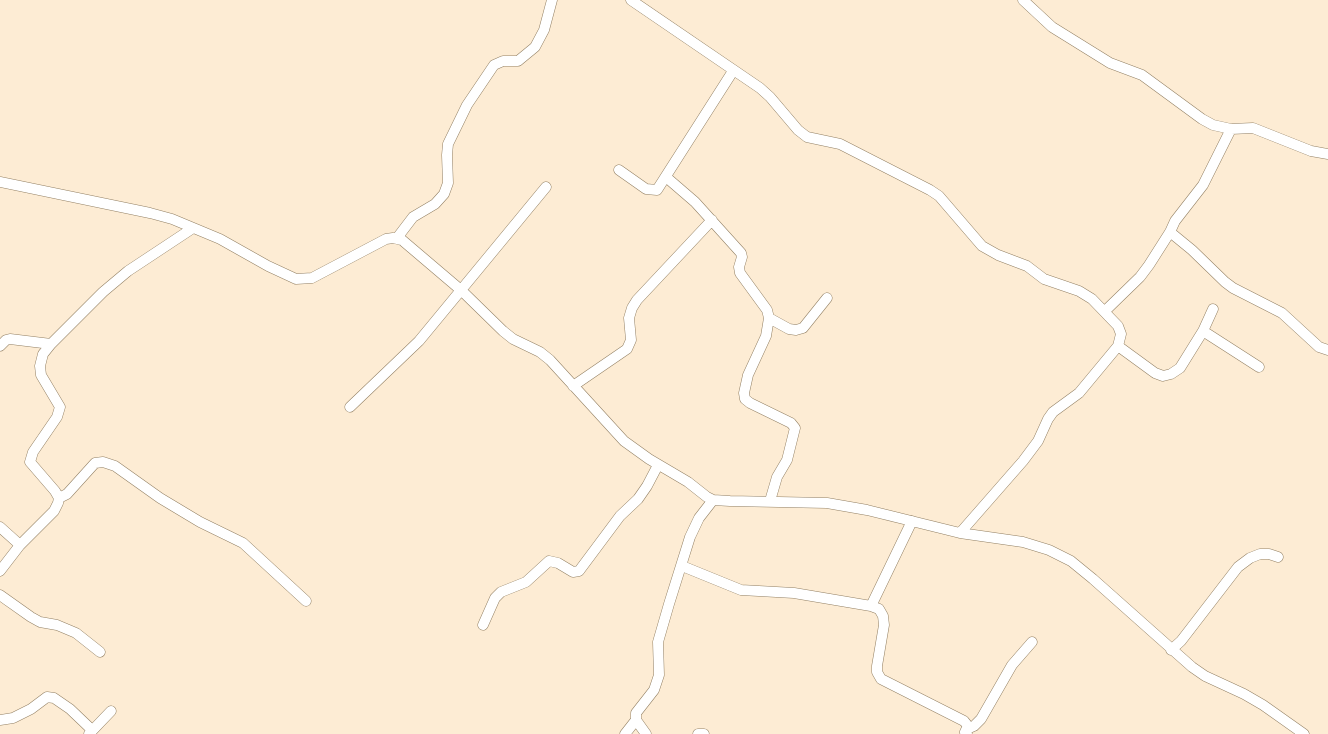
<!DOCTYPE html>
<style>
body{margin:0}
canvas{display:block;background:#fdecd4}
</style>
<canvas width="1328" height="734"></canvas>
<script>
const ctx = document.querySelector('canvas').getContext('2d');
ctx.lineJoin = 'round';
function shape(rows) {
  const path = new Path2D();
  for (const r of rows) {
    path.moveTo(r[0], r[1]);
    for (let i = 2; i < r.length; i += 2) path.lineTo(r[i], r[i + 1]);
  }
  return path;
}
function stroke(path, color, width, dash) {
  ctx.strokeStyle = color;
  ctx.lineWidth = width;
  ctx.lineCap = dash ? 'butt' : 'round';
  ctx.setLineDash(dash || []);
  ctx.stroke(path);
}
const minor = shape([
 [631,0,760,88,770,97,798,130,807,137,840,144,930,190,939,196,982,246,998,255,1027,266,1044,279,1079,291,1092,299,1118,326,1121,334,1118,346,1079,393,1053,412,1048,419,1038,441,1023,461,960,533],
 [1023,0,1052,27,1110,63,1142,75,1202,119,1213,125,1231,129,1253,128,1311,151,1328,154],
 [619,170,646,189,657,190,733,71],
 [666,177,695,202,741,253,742,257,739,267,740,273,767,310,769,318,766,336,748,375,744,393,745,399,750,403,791,423,795,428,787,460,777,477,770,501],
 [0,182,150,213,172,219,220,239,268,266,296,279,312,278,386,239,393,238,402,240,462,291,503,331,513,339,540,352,550,360,624,441,649,459,688,482,707,497,713,500,730,501,827,503,867,510,960,533,1023,542,1049,550,1071,561,1093,579,1192,667,1205,676,1244,694,1263,705,1304,734],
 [1170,232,1192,250,1225,282,1233,288,1282,313,1319,347,1328,350],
 [397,238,413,217,435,204,444,194,448,183,447,155,448,144,467,105,494,65,503,61,518,61,535,47,544,30,552,0],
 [1105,311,1140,277,1149,265,1170,232,1175,221,1203,185,1231,129],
 [769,318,789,329,796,330,803,328,827,298],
 [1203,331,1259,367],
 [0,346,6,340,10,339,51,344],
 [1118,346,1155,373,1163,376,1171,374,1180,368,1203,331,1213,309],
 [573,386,627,349,631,340,629,318,632,308,637,300,712,220],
 [350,407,419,341,546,187],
 [59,498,67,494,95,463,103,462,115,466,160,498,200,522,243,543,306,601],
 [0,527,20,545],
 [682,566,741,590,794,593,871,606,879,609,883,616,884,625,877,666,877,672,881,679,964,721,968,726,965,732,967,734],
 [0,571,20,545,54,511,58,503,59,498,55,491,30,462,33,452,57,417,60,407,41,375,40,366,43,354,51,344,103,292,128,271,193,228],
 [0,595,31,617,40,622,57,625,76,633,100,652],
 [871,606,912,521],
 [483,625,495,598,501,592,526,582,549,561,558,563,573,572,579,571,620,516,638,499,647,486,658,465],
 [1171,650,1181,641,1238,567,1250,558,1260,554,1269,554,1278,557],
 [0,720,13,718,31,709,47,697,54,698,70,709,92,730],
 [967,729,974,726,981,719,1012,665,1032,642],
 [89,734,111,711],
 [625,734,636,720],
 [646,734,636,720,636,713,654,690,659,675,658,642,669,604,690,537,699,518,713,500],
 [698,734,704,734]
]);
stroke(minor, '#938064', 11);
stroke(minor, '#fff', 10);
</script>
